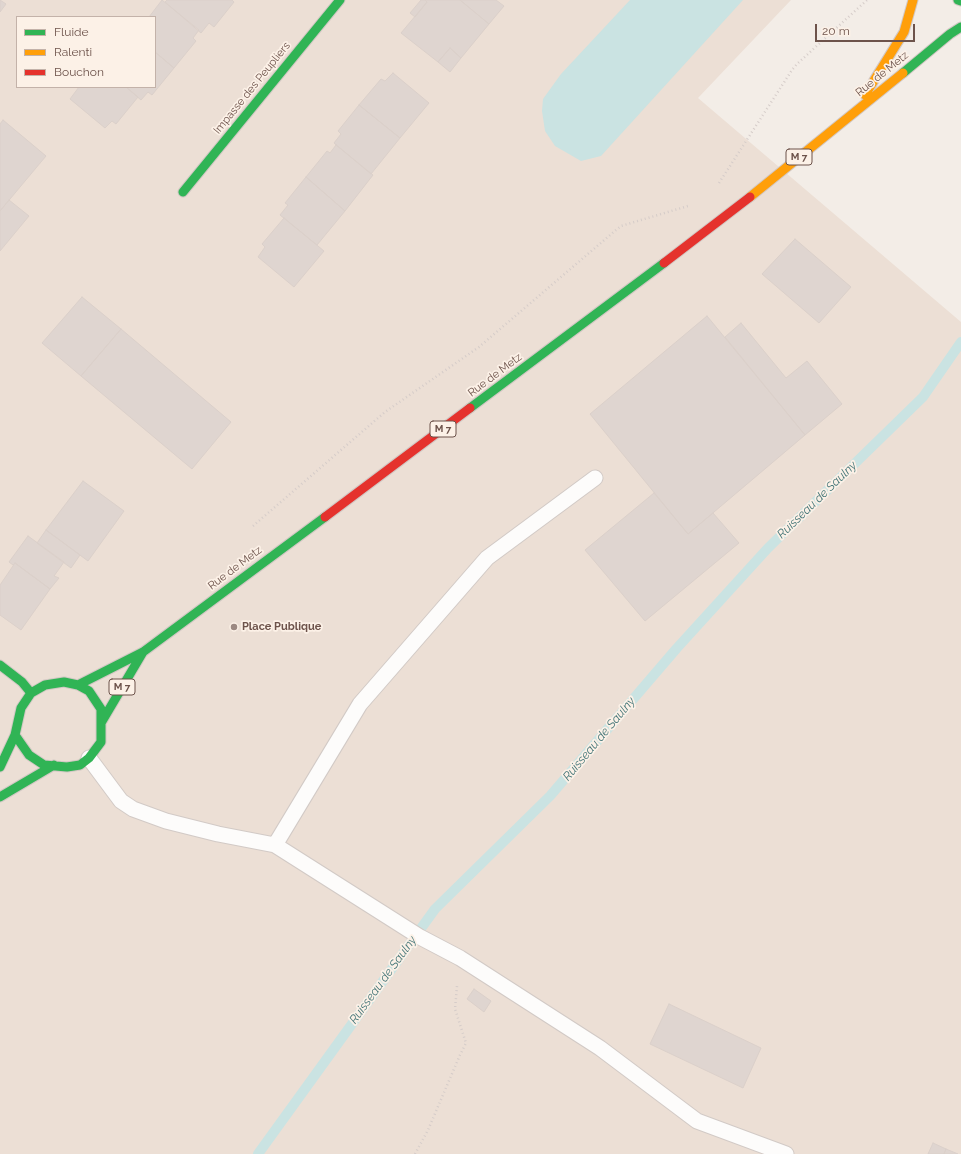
<!DOCTYPE html>
<style>
body{margin:0}
#map{position:relative;width:961px;height:1154px;overflow:hidden;background:#f3ede7;font-family:Raleway,sans-serif}
canvas{display:block}
.legend{position:absolute;left:16px;top:16px;width:140px;height:72px;box-sizing:border-box;background:#fcf1e7;border:1px solid #c3b2a9;margin:0;padding:5px 7px;list-style:none;font-size:12px;color:#6d534b}
.legend li{display:flex;align-items:center;gap:8px;height:20px}
.legend b{width:20px;border:1px solid #c3b2a9}
.scale{position:absolute;left:815px;top:24px;width:100px;height:18px;box-sizing:border-box;border:2px solid #6d534b;border-top:0;padding-left:5px;font-size:12px;line-height:14px;white-space:nowrap;color:#6d534b;-webkit-text-stroke:3px #fcf1e7;paint-order:stroke}
</style>
<div id="map">
<canvas width="961" height="1154"></canvas>
<ul class="legend">
<li><b style="height:5px;background:#30b455"></b>Fluide</li>
<li><b style="height:5px;background:#ff9f0a"></b>Ralenti</li>
<li><b style="height:5px;background:#e5322d"></b>Bouchon</li>
</ul>
<div class="scale">20 m</div>
</div>
<script>
const ctx = document.querySelector('canvas').getContext('2d');
ctx.lineJoin = 'round';
function fill(path, color) {
  ctx.fillStyle = color;
  ctx.fill(path, 'evenodd');
}
function shape(rows) {
  const path = new Path2D();
  for (const r of rows) {
    path.moveTo(r[0], r[1]);
    for (let i = 2; i < r.length; i += 2) path.lineTo(r[i], r[i + 1]);
  }
  return path;
}
function stroke(path, color, width, dash) {
  ctx.strokeStyle = color;
  ctx.lineWidth = width;
  ctx.lineCap = dash ? 'butt' : 'round';
  ctx.setLineDash(dash || []);
  ctx.stroke(path);
}
function drawText(font, color, halo, rows, align = 'center') {
  ctx.font = font + ' Raleway,sans-serif';
  ctx.lineWidth = 3.5;
  ctx.setLineDash([]);
  ctx.textBaseline = 'middle';
  ctx.strokeStyle = halo;
  ctx.fillStyle = color;
  for (const [text, x, y, turn = 0] of rows) {
    ctx.save();
    ctx.translate(x, y);
    ctx.rotate((+turn || 0) * Math.PI / 180);
    ctx.textAlign = isNaN(turn) ? turn : align;
    if (halo) ctx.strokeText(text, 0, 0);
    ctx.fillText(text, 0, 0);
    ctx.restore();
  }
}
fill(shape([
 [0,0,791,0,698,98,961,322,961,1154,0,1154],
 [17,17,155,17,155,87,17,87]
]), '#ecdfd5');
fill(shape([
 [630,0,743,0,601,156,581,161,555,146,545,131,542,111,543,99,561,74]
]), '#cae3e2');
stroke(shape([
 [258,1154,435,909,550,796,677,648,768,548,923,397,961,342]
]), '#cae3e2', 10);
const building = shape([
 [0,0,6,4,0,12,0,0],
 [162,0,199,30,193,38,196,41,174,68,155,52,155,17,149,17,162,0],
 [167,0,232,0,234,2,214,27,209,23,201,33,165,2,167,0],
 [421,0,425,0,427,2,415,17,410,13,421,0],
 [425,0,460,0,489,24,461,58,450,48,438,62,401,33,427,2,425,0],
 [460,0,496,0,504,6,489,24,460,0],
 [450,48,461,58,450,72,438,62,450,48],
 [155,52,174,68,152,95,148,92,141,100,126,87,155,87,155,52],
 [393,73,429,103,400,138,359,105,381,79,385,81,393,73],
 [79,87,126,87,138,97,116,124,112,121,105,128,70,99,79,87],
 [359,105,400,138,371,174,334,143,341,134,338,131,359,105],
 [3,120,46,156,0,211,0,124,3,120],
 [336,145,373,175,345,211,306,177,327,151,330,153,336,145],
 [306,177,345,211,317,245,280,215,288,205,285,203,306,177],
 [9,200,29,216,0,251,0,211,9,200],
 [284,218,324,251,294,287,258,257,265,247,262,244,284,218],
 [795,239,851,287,819,323,762,274,795,239],
 [82,297,121,329,81,376,42,343,82,297],
 [707,316,805,435,688,534,590,414,707,316],
 [741,323,786,378,807,361,842,404,805,435,725,337,741,323],
 [121,329,231,422,192,469,81,376,121,329],
 [83,481,124,511,88,561,46,530,83,481],
 [654,493,688,534,713,513,739,543,645,621,585,550,654,493],
 [46,530,80,555,71,568,37,543,46,530],
 [28,536,64,562,54,576,59,578,50,589,15,563,13,565,9,562,28,536],
 [15,563,50,589,21,630,0,615,0,585,15,563],
 [474,989,491,1001,484,1012,467,999,474,989],
 [669,1004,761,1048,743,1088,650,1044,669,1004],
 [933,1143,946,1149,944,1154,928,1154,933,1143],
 [946,1149,958,1154,944,1154,946,1149]
]);
fill(building, '#dfd5d0');
stroke(building, '#dbd0ca', 1);
const lane = shape([
 [89,758,121,801,133,809,166,821,218,834,275,845,420,937,460,958,600,1048,697,1121,786,1154],
 [275,845,360,704,487,558,595,478]
]);
const fast = shape([
 [958,0,961,1],
 [903,73,950,34,961,27],
 [183,192,340,0],
 [470,408,664,263],
 [0,665,22,682,31,693],
 [78,685,143,652,325,517],
 [101,723,143,652],
 [0,767,15,735,21,708,31,693,45,685,64,682,78,685,89,691,101,709,101,742,89,758,80,765,67,767,44,765,29,755,15,735],
 [0,797,54,765]
]);
const slow = shape([
 [865,95,904,32,913,0],
 [750,197,903,73]
]);
const jam = shape([
 [664,263,750,197],
 [325,517,470,408]
]);
stroke(lane, '#d2cac6', 17);
stroke(fast, '#d2c8c4', 11);
stroke(slow, '#d2c8c4', 11);
stroke(jam, '#d2c8c4', 11);
stroke(shape([
 [719,183,792,70,797,64,867,0],
 [253,526,385,412,479,347,616,230,621,226,688,206],
 [415,1154,428,1130,460,1055,466,1043,455,1009,457,986]
]), '#d5ccc9', 2.5, [1, 3]);
stroke(lane, '#fdfcfb', 15);
stroke(fast, '#30b455', 9);
stroke(slow, '#ff9f0a', 9);
stroke(jam, '#e5322d', 9);
for (const [x, y, r, color] of [
 [234,627,4,"#9c8982"]
]) {
  const dot = new Path2D();
  dot.arc(x, y, r, 0, 2 * Math.PI);
  ctx.fillStyle = color;
  ctx.fill(dot);
  stroke(dot, '#fcf1e7', 1.5);
}
for (const [x, y, w] of [
 [799,157,26],
 [443,429,26],
 [122,687,26]
]) {
  const box = new Path2D();
  box.roundRect(x - w / 2, y - 8, w, 16, 3);
  ctx.fillStyle = '#fcf1e7';
  ctx.fill(box);
  stroke(box, '#6d534b', 1);
}
drawText('bold 10px', '#6d534b', null, [
 ["M 7",799,157],
 ["M 7",443,429],
 ["M 7",122,687]
]);
drawText('11px', '#6d534b', '#fcf1e7', [
 ["Rue de Metz",882,74,-39],
 ["Impasse des Peupliers",252,88,-51],
 ["Rue de Metz",495,375,-37],
 ["Rue de Metz",235,568,-37]
]);
drawText('bold 11px', '#6d534b', '#fcf1e7', [
 ["Place Publique",242,627]
], 'left');
drawText('italic 12px', '#447678', '#fcf1e7', [
 ["Ruisseau de Saulny",817,500,-44],
 ["Ruisseau de Saulny",599,739,-50],
 ["Ruisseau de Saulny",383,980,-54]
]);
</script>
